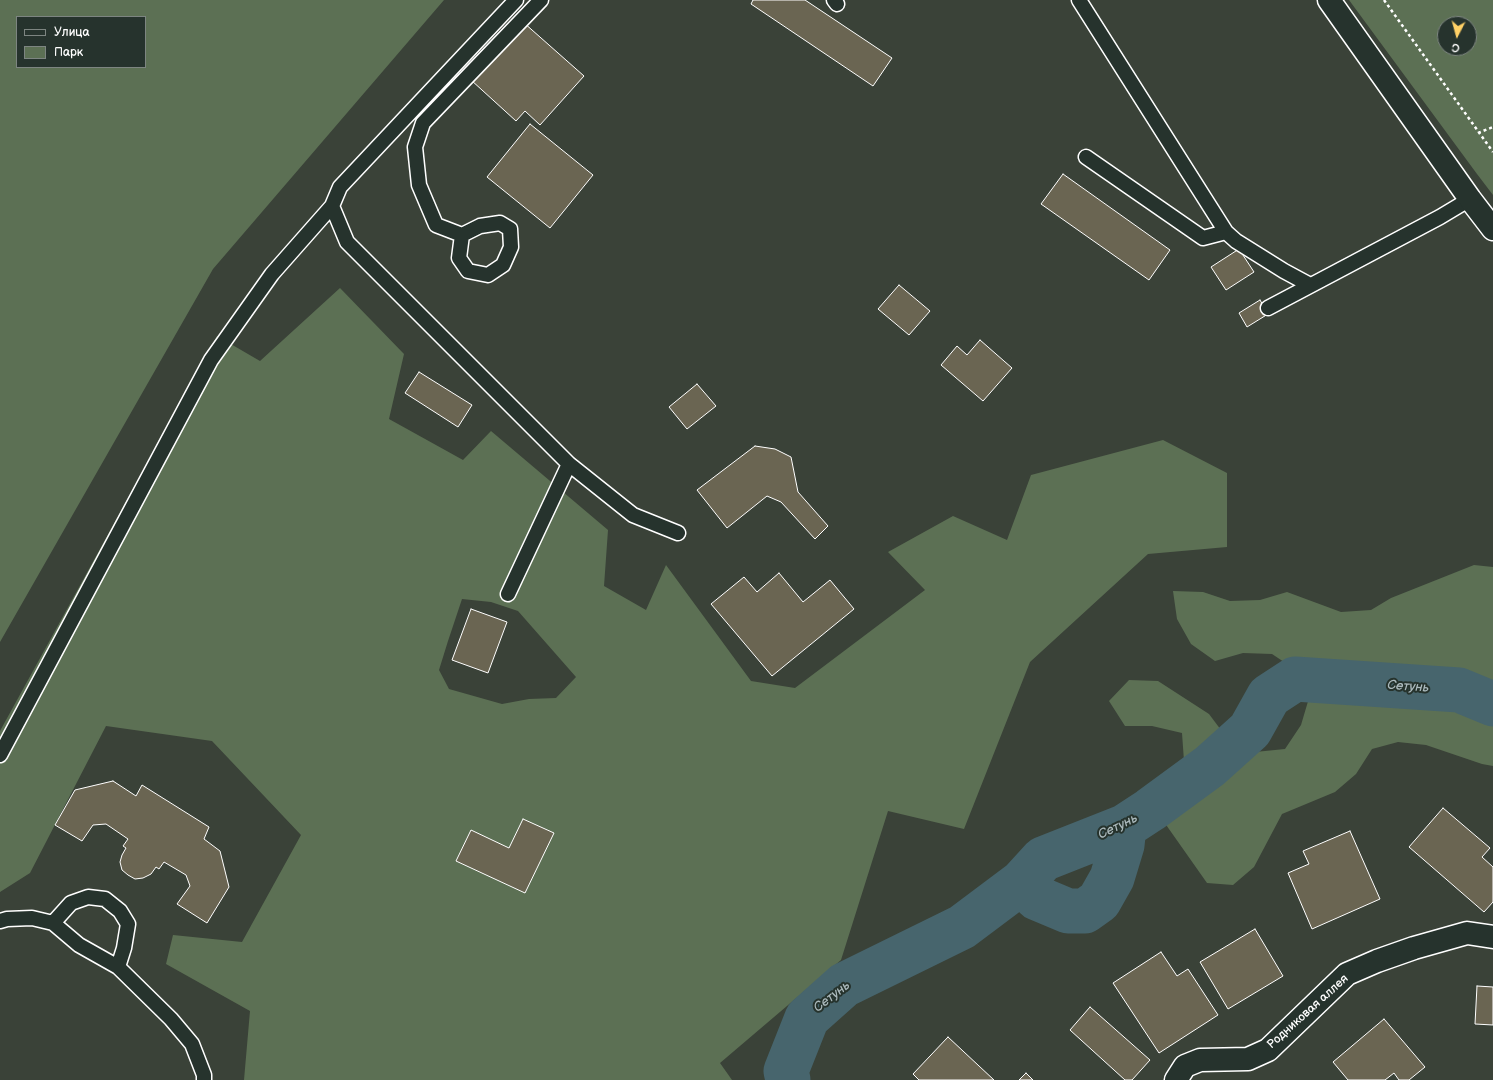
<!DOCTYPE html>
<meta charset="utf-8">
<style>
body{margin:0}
#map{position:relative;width:1493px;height:1080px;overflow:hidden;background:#3a4238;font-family:"Balsamiq Sans",sans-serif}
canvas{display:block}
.legend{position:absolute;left:16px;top:16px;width:130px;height:52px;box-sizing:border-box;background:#26332d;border:1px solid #7d8581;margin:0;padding:5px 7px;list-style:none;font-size:12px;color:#fff}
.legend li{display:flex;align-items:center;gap:8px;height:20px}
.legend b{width:20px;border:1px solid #7d8581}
.north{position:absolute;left:1437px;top:16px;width:40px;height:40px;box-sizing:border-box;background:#26332d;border:1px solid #7d8581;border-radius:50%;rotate:186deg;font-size:11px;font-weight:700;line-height:16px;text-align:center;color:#fff}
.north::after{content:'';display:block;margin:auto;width:14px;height:18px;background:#ffd166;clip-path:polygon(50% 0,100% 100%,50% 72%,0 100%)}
</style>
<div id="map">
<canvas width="1493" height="1080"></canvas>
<ul class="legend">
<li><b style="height:5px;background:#26332d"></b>Улица</li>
<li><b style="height:11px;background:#5c7054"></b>Парк</li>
</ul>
<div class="north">С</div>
</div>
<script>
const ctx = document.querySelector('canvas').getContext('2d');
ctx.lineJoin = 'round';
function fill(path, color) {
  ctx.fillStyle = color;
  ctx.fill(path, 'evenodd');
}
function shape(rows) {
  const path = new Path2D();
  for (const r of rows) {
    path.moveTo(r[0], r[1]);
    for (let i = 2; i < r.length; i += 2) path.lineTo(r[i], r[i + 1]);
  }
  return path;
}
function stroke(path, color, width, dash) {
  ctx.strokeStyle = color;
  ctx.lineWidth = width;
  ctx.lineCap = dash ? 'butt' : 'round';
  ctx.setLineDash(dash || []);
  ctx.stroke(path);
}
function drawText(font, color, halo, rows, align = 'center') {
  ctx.font = font + ' "Balsamiq Sans",sans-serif';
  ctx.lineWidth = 4;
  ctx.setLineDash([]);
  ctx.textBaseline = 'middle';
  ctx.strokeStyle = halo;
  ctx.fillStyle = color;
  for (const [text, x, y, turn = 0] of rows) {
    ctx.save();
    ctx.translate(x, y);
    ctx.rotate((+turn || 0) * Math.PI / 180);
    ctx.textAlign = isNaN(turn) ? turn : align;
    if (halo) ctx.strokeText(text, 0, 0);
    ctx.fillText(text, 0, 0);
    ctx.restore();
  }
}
fill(shape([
 [0,0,444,0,213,269,0,642],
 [17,17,145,17,145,67,17,67],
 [1349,0,1493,0,1493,195,1477,174],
 [1445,24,1469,24,1469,48,1445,48],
 [340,288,404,354,389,419,463,460,491,431,608,530,604,586,646,610,666,565,751,681,795,688,925,590,888,552,953,516,1007,540,1031,475,1163,440,1227,473,1227,547,1148,554,1030,662,964,829,888,811,841,960,720,1063,732,1080,244,1080,250,1011,166,964,173,935,242,942,301,835,212,741,106,726,30,873,0,892,0,731,217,336,260,361],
 [462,599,491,602,518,611,576,677,556,698,529,699,502,704,449,689,439,670,448,641],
 [1474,565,1493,567,1493,766,1482,764,1426,745,1398,742,1372,749,1356,774,1335,792,1282,814,1254,867,1233,885,1207,883,1157,812,1168,785,1184,761,1182,733,1152,726,1125,726,1109,701,1129,680,1158,681,1209,714,1227,738,1255,752,1285,749,1301,725,1309,698,1296,670,1272,654,1243,653,1215,661,1191,644,1177,619,1173,591,1203,592,1230,601,1260,600,1287,592,1341,612,1371,610,1391,598]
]), '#5c7054');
stroke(shape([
 [1022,882,1037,898,1068,911,1085,911,1099,901,1112,878,1122,845,1124,827],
 [788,1080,786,1071,807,1018,844,985,962,927,1022,882,1043,859,1124,827,1150,810,1210,766,1250,730,1269,696,1295,679,1459,690,1493,704]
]), '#47656d', 45);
const building = shape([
 [753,0,805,0,892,58,873,86,751,4,753,0],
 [523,22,584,76,540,125,525,111,516,121,471,80,523,22],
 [530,124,593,175,550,228,487,177,530,124],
 [1063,174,1170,250,1149,280,1041,204,1063,174],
 [1239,249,1254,272,1226,290,1211,267,1239,249],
 [899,285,930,311,909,335,878,309,899,285],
 [1260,300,1268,314,1247,327,1239,313,1260,300],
 [980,340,1012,368,983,401,941,365,957,346,967,355,980,340],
 [419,372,472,405,458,427,405,393,419,372],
 [697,384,716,406,687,429,669,407,697,384],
 [755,446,775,449,791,457,798,492,828,526,815,539,781,502,767,496,727,528,697,490,755,446],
 [779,573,803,602,830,580,854,609,772,676,711,604,744,577,757,592,779,573],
 [471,609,507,622,488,673,452,660,471,609],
 [113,781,136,796,142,785,209,827,204,839,220,851,229,887,207,923,177,904,190,886,186,875,164,862,159,869,156,867,151,874,143,878,135,879,128,875,122,870,120,862,122,855,126,848,123,846,128,839,106,824,93,825,82,841,55,825,75,790,113,781],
 [1443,808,1490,848,1482,857,1493,867,1493,902,1484,912,1409,847,1443,808],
 [523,819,554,833,525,893,456,861,471,830,509,848,523,819],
 [1350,831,1380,899,1312,929,1288,873,1309,864,1303,851,1350,831],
 [1255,929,1283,976,1228,1009,1200,962,1255,929],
 [1161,952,1177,976,1188,969,1218,1015,1159,1053,1113,983,1161,952],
 [1477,986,1493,987,1493,1025,1475,1024,1477,986],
 [1090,1007,1150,1060,1132,1080,1125,1080,1070,1030,1090,1007],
 [1384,1019,1425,1067,1409,1080,1399,1080,1394,1073,1385,1080,1348,1080,1333,1062,1384,1019],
 [948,1037,994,1080,919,1080,913,1074,948,1037],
 [1026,1073,1033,1080,1019,1080,1026,1073]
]);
fill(building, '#6a6552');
stroke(building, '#fff', 1);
const lane = shape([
 [516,0,340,187,332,206,347,242,569,464,633,515,678,533],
 [834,0,837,4],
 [1079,0,1226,232,1236,241,1284,271,1310,285],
 [1086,157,1203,238,1226,232],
 [462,235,459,258,468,271,488,275,503,265,511,247,510,229,500,223,480,226,462,235,436,225,419,185,415,147,423,123,541,0],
 [1268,308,1440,217,1470,199],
 [508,594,569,464],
 [0,755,211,360,272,274,332,206],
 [0,921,7,919,32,918,53,923,79,945,118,967,171,1019,192,1044,204,1075,204,1080],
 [53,923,71,903,88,897,105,899,120,911,128,924,124,948,118,967]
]);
const street = shape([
 [1329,0,1470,199,1493,229],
 [1176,1080,1185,1066,1200,1060,1248,1059,1268,1050,1347,974,1377,961,1414,948,1467,933,1493,937]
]);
stroke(lane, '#fff', 17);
stroke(street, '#fff', 25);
stroke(shape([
 [1384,0,1493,152],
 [1478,133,1493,127]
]), '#fff', 2.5, [3, 3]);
stroke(lane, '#26332d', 14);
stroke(street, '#26332d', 22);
drawText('12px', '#fff', '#26332d', [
 ["Родниковая аллея",1308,1012,-42]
]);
drawText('italic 13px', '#acbabd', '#26332d', [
 ["Сетунь",1408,687,4],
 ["Сетунь",1118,827,-26],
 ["Сетунь",832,997,-38]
]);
</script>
